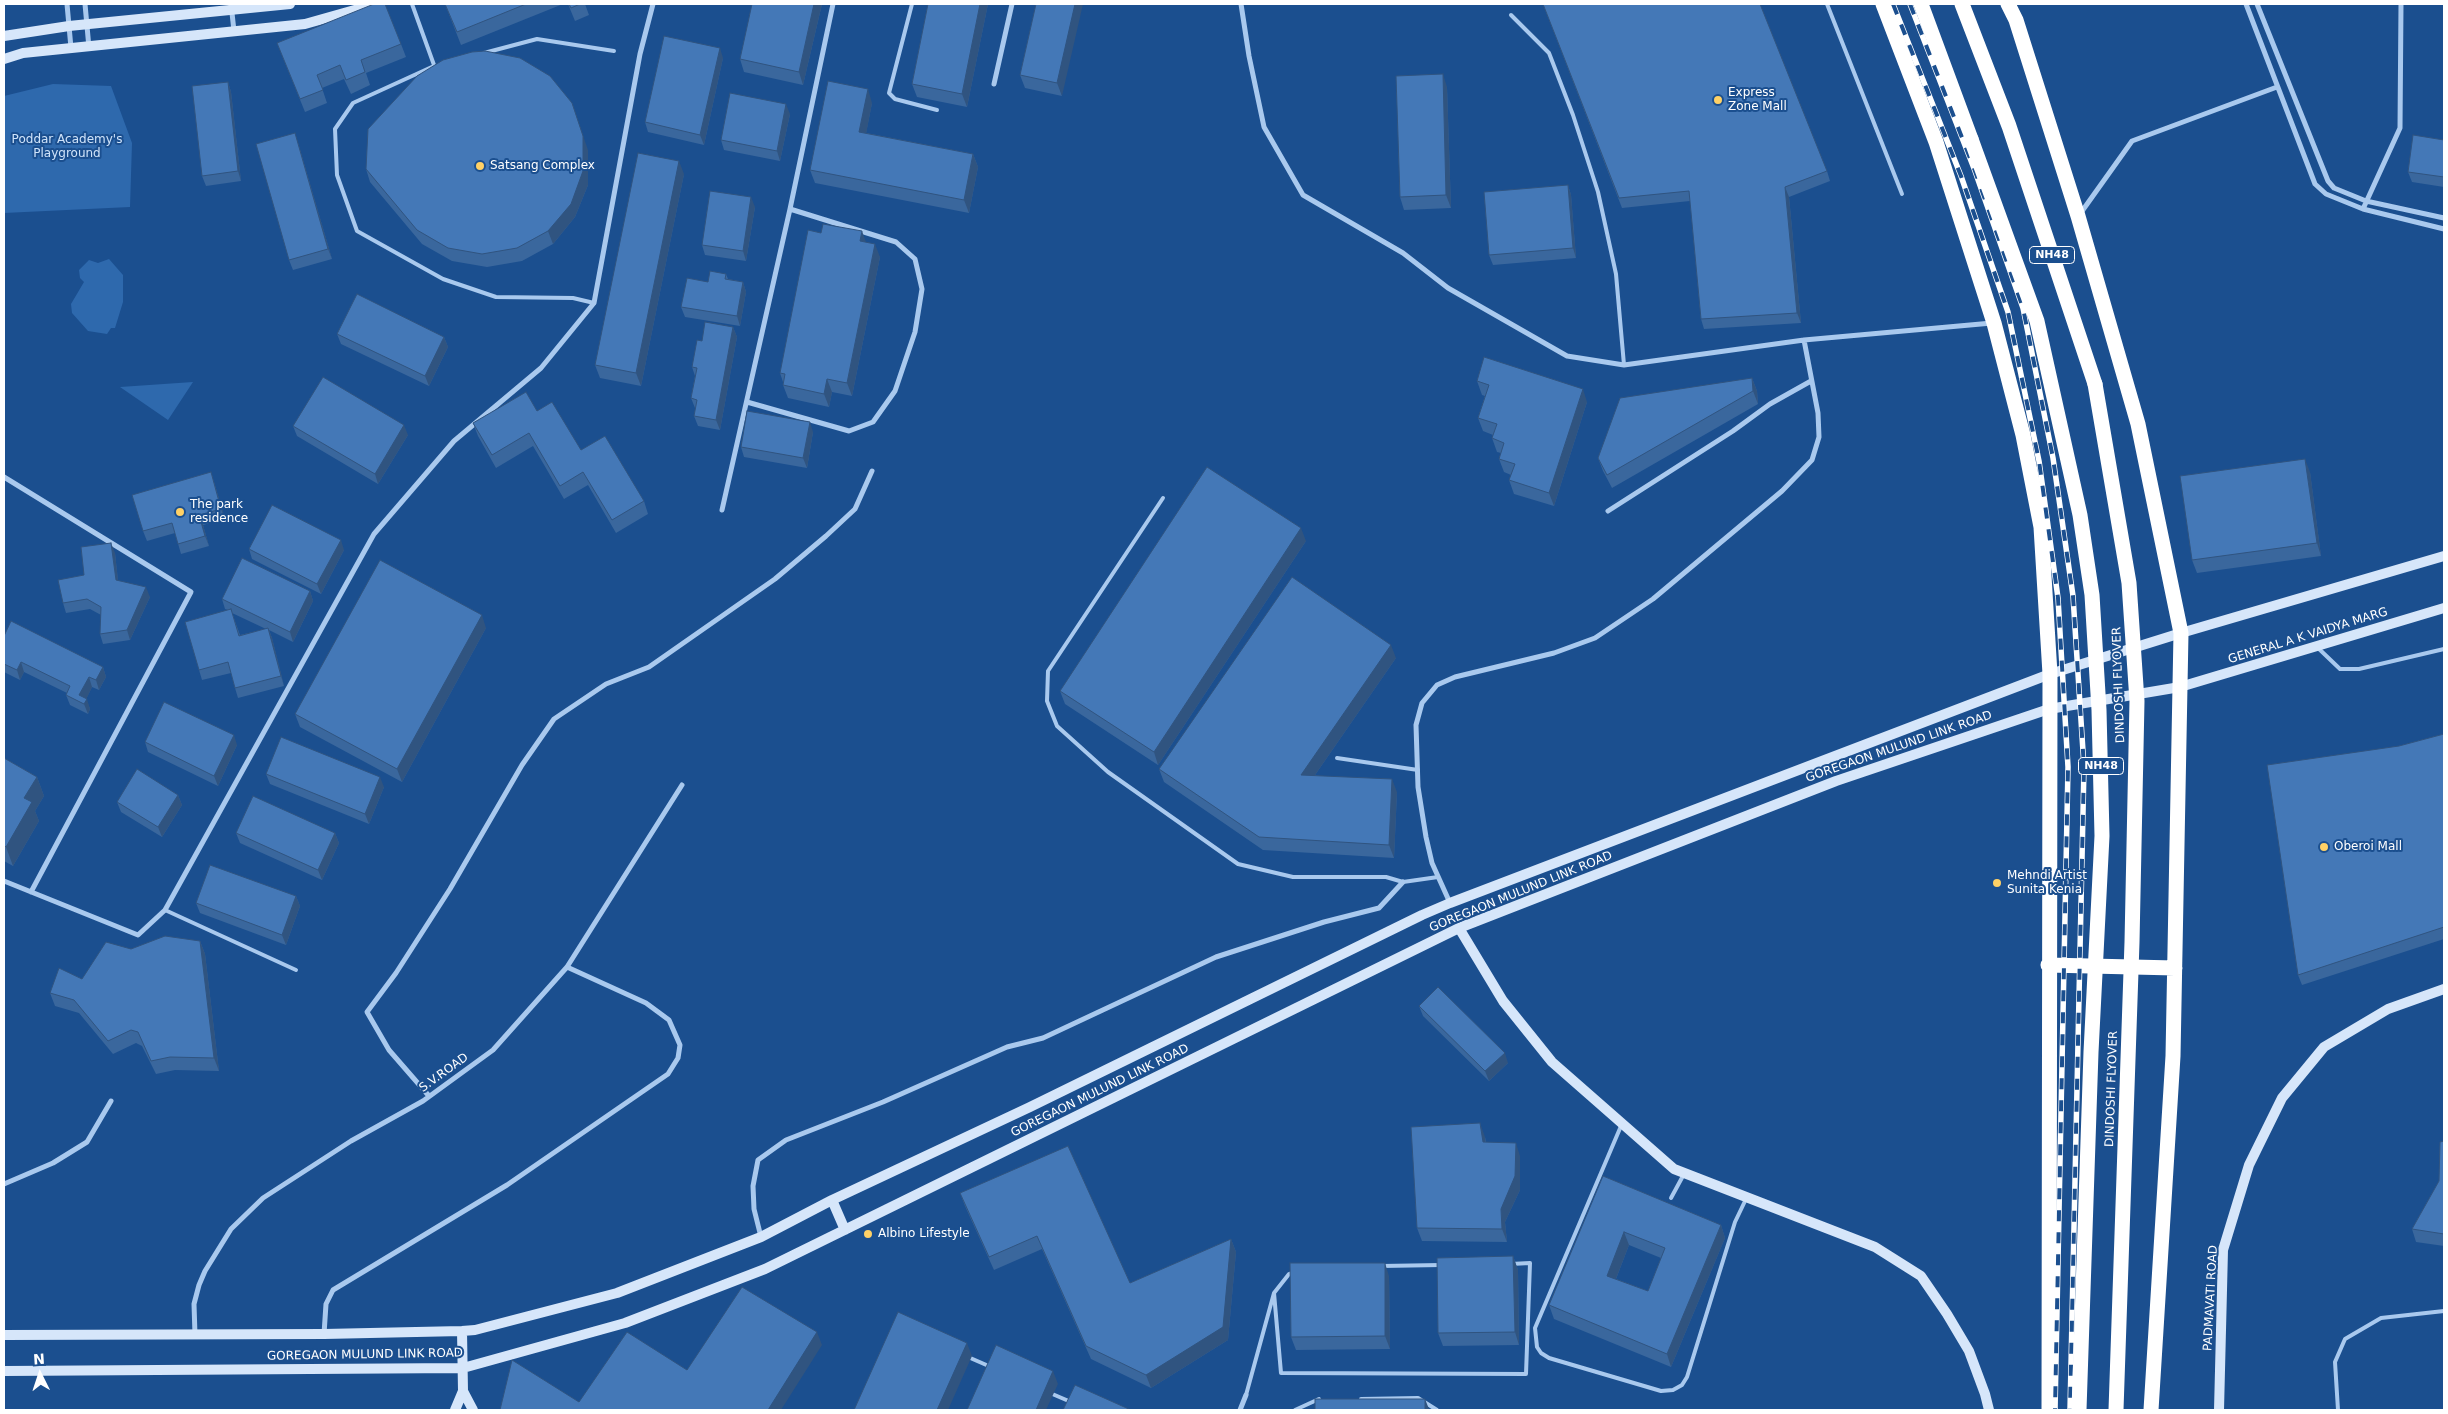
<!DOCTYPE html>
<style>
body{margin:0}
#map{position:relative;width:2448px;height:1414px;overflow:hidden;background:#1b4f8f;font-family:"DejaVu Sans",sans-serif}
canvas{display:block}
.frame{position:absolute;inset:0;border:5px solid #fff;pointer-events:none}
.north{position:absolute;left:15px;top:1349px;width:50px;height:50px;-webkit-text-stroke:4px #1b4f8f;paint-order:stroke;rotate:356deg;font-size:14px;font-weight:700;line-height:20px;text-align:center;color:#fff}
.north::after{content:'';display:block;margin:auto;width:18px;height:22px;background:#fff;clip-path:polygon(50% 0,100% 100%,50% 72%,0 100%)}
</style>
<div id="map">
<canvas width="2448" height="1414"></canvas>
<div class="frame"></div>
<div class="north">N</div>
</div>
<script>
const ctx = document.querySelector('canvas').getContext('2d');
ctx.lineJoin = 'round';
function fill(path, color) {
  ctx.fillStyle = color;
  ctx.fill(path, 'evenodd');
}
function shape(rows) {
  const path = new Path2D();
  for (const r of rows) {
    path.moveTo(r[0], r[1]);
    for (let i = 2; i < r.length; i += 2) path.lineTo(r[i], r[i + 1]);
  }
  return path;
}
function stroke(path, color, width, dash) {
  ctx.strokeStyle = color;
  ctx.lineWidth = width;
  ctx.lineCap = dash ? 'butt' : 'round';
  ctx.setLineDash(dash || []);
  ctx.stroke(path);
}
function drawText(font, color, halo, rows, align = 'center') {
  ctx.font = font + ' "DejaVu Sans",sans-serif';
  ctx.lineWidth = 4;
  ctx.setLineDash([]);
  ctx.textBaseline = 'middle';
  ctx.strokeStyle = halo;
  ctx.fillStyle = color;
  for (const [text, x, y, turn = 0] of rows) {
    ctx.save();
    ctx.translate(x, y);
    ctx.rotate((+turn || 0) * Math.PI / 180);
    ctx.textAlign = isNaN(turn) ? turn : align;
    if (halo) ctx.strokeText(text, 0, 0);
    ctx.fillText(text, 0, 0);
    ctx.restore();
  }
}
fill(shape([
 [53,84,111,86,132,143,130,207,4,213,4,96],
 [109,259,123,275,123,302,115,328,111,328,107,334,88,331,72,313,71,304,84,282,80,278,79,270,89,260,98,263],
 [193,382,168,420,120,387]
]), '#2e69ad');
stroke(shape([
 [412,4,434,65],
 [912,4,889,93,895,99,937,110],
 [1827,4,1902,194],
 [1511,15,1549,53,1573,115,1598,192,1616,274,1624,365],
 [484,53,537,39,614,51],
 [434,66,353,103,335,129,337,175,357,231,443,279,496,297,573,298,594,303],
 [1163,498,1048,671,1047,701,1057,726,1108,772,1238,864,1293,877,1386,877,1403,882,1438,877],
 [2318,648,2340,669,2359,669,2444,649],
 [1337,758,1418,770],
 [165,910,296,970],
 [1621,1126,1535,1328,1537,1347,1541,1353,1549,1358,1661,1391,1673,1390,1682,1385,1687,1377,1735,1222,1746,1199],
 [1671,1198,1684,1174],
 [1381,1266,1441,1265],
 [1274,1293,1281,1373,1526,1374,1530,1263,1511,1264],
 [968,1357,991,1367],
 [1050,1393,1071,1402],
 [1246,1395,1274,1293,1289,1274,1294,1272],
 [1361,1399,1418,1398,1437,1410],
 [1295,1410,1319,1399],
 [2338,1410,2335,1362,2345,1339,2381,1318,2444,1311]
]), '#a9c9ee', 4);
stroke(shape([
 [67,4,71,48],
 [85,4,89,48],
 [231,4,234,31],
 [1241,4,1249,56,1264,127,1303,195,1403,253,1448,288,1567,356,1624,365,1804,340,1992,323],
 [2246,4,2315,184,2326,194,2363,209,2444,229],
 [2257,4,2328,181,2334,188,2366,201,2444,218],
 [994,84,1012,4],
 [2363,209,2400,128,2401,4],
 [2080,214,2132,141,2277,87],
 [747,402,849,431,873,422,895,391,915,332,922,289,915,259,896,242,790,209],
 [4,477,191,592,31,892],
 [722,510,790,209,833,4],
 [1608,511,1733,431,1770,404,1811,381],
 [4,881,138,935,165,910,374,534,454,441,541,368,594,303,640,54,653,4],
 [1450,903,1432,863,1426,837,1418,787,1416,725,1422,703,1437,685,1455,677,1554,653,1595,638,1653,599,1782,491,1812,460,1819,437,1818,413,1804,340],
 [429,1096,389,1050,367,1012,396,973,450,889,522,765,554,719,606,684,649,667,775,579,826,536,855,509,872,471],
 [4,1184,53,1163,87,1142,111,1101],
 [761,1237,754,1209,753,1186,758,1160,786,1140,883,1102,1007,1047,1043,1038,1216,957,1324,922,1379,908,1403,882],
 [324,1334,326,1304,333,1290,507,1185,668,1074,678,1058,680,1045,669,1020,646,1003,567,967],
 [195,1335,194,1304,199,1285,205,1271,231,1229,263,1198,351,1141,423,1101,493,1050,567,967,682,785],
 [1240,1410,1246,1395]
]), '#a9c9ee', 5);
stroke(shape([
 [4,36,69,26,290,4],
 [4,59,23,53,305,24,376,4],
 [1459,928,1503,1001,1552,1062,1674,1169,1875,1247,1921,1276,1947,1314,1969,1351,1985,1394,1989,1410],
 [832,1200,845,1230],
 [4,1335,324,1334,462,1331,475,1330,617,1293,761,1237,832,1200,1030,1107,1422,915,1450,903,2050,674,2181,633,2444,556],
 [4,1371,463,1368,625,1323,765,1269,1459,928,1836,781,2049,709,2180,687,2444,608],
 [463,1391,473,1410],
 [455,1410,463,1391,462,1331],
 [2219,1410,2223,1250,2249,1165,2282,1098,2324,1047,2388,1009,2444,989]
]), '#d6e6fa', 10);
stroke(shape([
 [1883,4,1936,142,1994,323,2023,435,2041,527,2050,674,2049,1410],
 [1921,4,1971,139],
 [1962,4,2009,126,2095,384],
 [2008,4,2016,20,2078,216,2138,424,2181,633,2173,1056,2151,1410],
 [2048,965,2175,968]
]), '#fff', 15);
const rail = shape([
 [1893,4,1961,176,2008,312,2039,461,2058,598,2068,767,2055,1410],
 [1910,4,1975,171,2023,308,2053,458,2073,596,2084,767,2070,1410]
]);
stroke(rail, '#fff', 5.5);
stroke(rail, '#1b4f8f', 4, [11]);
stroke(shape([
 [1971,139,2037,321,2080,515,2092,595,2099,710,2102,836,2091,1052,2079,1410],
 [2095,384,2129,583,2137,701,2132,942,2116,1410]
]), '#fff', 15);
fill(shape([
 [445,4,563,4,461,45],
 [568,4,585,4,589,15,575,21],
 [822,4,803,85,744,72,740,59],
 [928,4,988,4,967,107,917,97,912,84],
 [1036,4,1062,96,1025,88,1020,75],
 [1543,4,1827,171,1830,181,1789,197,1801,323,1704,329,1701,319,1690,201,1622,208],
 [277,43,401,44,406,57,366,73,370,85,351,94,344,79,322,88,327,103,305,112],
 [723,58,704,145,648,132,645,122],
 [228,82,231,92,241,181,206,186,202,176],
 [1447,87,1451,208,1404,210,1400,197],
 [872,103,866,133,973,154,978,167,969,213,815,183,810,170],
 [790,114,780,161,724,150,721,140],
 [2444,140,2444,187,2412,182,2408,172],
 [298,143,332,259,293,270,289,260],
 [588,150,588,185,575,217,553,244,522,261,487,267,452,261,422,244,370,182,366,169],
 [684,174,641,386,600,378,595,365],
 [1568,185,1571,195,1576,258,1493,265,1489,255],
 [755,207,746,261,705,255,702,245],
 [866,242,880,257,852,396,832,392,829,407,788,398,783,385,783,382,780,373],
 [726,274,728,279,743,282,746,292,740,326,685,317,681,307,708,282],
 [733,327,737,337,720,430,698,426,694,416,696,409,695,408,691,398,695,376,692,367],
 [337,334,444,337,448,347,429,386,341,344],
 [1752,378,1757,391,1758,404,1612,488,1603,471,1598,458],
 [1477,381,1587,402,1554,506,1514,494,1509,480,1511,475,1504,472,1499,459,1501,453,1497,452,1492,438,1493,435,1483,431,1478,418,1485,396,1482,395],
 [537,411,581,450,644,501,648,514,616,533,588,485,564,499,533,446,496,468,478,436,473,423],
 [293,426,408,435,378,484,297,436],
 [813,432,807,468,744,457,741,447],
 [2310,472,2321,556,2197,573,2192,560],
 [214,482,225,519,203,525,209,546,181,554,175,533,147,541,143,531],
 [1306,541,1158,765,1065,704,1060,691],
 [249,549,344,550,321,594,252,559],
 [115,553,118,581,150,597,130,640,103,644,100,634,101,615,90,609,66,613,63,603,84,575],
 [310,591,313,601,293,642,269,630,272,638,284,686,238,698,235,688,231,673,202,680,199,670,228,610,225,609,222,599],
 [232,613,266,629,240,635],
 [486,628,402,782,300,727,295,714],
 [4,636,103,667,106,677,99,690,92,687,86,699,90,709,88,714,70,705,66,695,67,693,24,672,20,680,4,672],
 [1396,658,1315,775,1397,792,1394,858,1263,850,1164,782,1159,769],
 [2444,734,2444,939,2302,985,2298,975,2399,746],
 [145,742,237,745,218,786,148,752],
 [4,758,37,777,44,796,35,811,39,821,13,866,4,861],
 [266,774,384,787,369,824,270,784],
 [178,795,182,805,162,837,121,812,117,802],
 [236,833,335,833,339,843,322,880,240,843],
 [296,896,300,906,286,945,200,913,196,903],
 [200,941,205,954,219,1071,175,1070,156,1074,142,1046,136,1043,113,1054,79,1013,55,1006,50,993,82,979,131,949],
 [1419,1006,1508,1063,1489,1081,1423,1016],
 [1485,1137,1486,1142,1520,1156,1520,1190,1505,1222,1507,1242,1422,1241,1417,1228],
 [2444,1141,2444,1246,2416,1242,2412,1229,2439,1181],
 [1603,1176,1721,1225,1725,1238,1671,1367,1554,1319,1549,1305],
 [1629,1245,1661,1258,1648,1291,1616,1279],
 [960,1193,1130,1283,1231,1239,1236,1252,1228,1340,1151,1388,1091,1359,1042,1249,994,1270,965,1206],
 [1513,1256,1518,1270,1519,1345,1443,1346,1438,1333],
 [1389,1276,1390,1349,1296,1350,1291,1337]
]), '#3a679d');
fill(shape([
 [814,4,822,4,803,85,799,72],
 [980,4,988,4,967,107,962,94],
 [1075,4,1083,4,1062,96,1057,83],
 [720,48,723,58,704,145,700,135],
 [1443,74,1447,87,1451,208,1446,195],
 [228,82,231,92,241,181,238,171],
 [868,89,872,103,864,145,859,132],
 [572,103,588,150,588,185,575,217,553,244,548,231],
 [786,104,790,114,780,161,777,151],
 [295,133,298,143,332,259,328,249],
 [973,154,978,167,969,213,964,200],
 [679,161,684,174,641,386,636,373],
 [1568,185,1571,195,1576,258,1573,248],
 [1785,187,1789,197,1801,323,1797,313],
 [751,197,755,207,746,261,743,251],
 [862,231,867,245,860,241],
 [875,244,880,257,852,396,847,383],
 [743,282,746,292,740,326,737,316],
 [733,327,737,337,720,430,716,420],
 [444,337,448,347,429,386,425,376],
 [1752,378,1757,391,1758,404,1753,391],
 [827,379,832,392,829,407,824,394],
 [1583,389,1587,402,1554,506,1549,493],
 [810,422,813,432,807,468,803,458],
 [404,425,408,435,378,484,375,474],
 [2305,459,2310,472,2321,556,2317,543],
 [211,472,214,482,225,519,221,509],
 [199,515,203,525,209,546,205,536],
 [1301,528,1306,541,1158,765,1154,752],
 [341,540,344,550,321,594,317,584],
 [111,543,115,553,119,590,116,580],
 [146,587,150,597,130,640,127,630],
 [310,591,313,601,293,642,290,632],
 [482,615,486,628,402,782,397,769],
 [268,628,272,638,284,686,281,676],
 [1391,645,1396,658,1306,788,1301,775],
 [21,662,24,672,20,680,17,670],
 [103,667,106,677,99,690,96,680],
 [89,677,92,687,84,704,79,695],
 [87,699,90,709,88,714,84,704],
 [234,735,237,745,218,786,214,776],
 [37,777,44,796,35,811,39,821,13,866,6,847,24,798],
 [380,777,384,787,369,824,365,814],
 [1392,779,1397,792,1394,858,1389,845],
 [178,795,182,805,162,837,158,827],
 [335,833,339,843,322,880,318,870],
 [296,896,300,906,286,945,282,935],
 [200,941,205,954,219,1071,214,1058],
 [1505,1053,1508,1063,1489,1081,1485,1071],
 [1480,1123,1485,1137,1487,1155,1483,1142],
 [1516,1143,1520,1156,1520,1190,1505,1222,1507,1242,1502,1229,1501,1209],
 [1721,1225,1725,1238,1671,1367,1667,1354],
 [1624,1232,1629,1245,1612,1289,1607,1276],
 [1231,1239,1236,1252,1228,1340,1151,1388,1146,1375],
 [1513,1256,1518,1270,1519,1345,1515,1332],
 [1385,1263,1389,1276,1390,1349,1385,1336],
 [817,1332,822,1345,781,1410,768,1410],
 [967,1343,972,1356,948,1410,937,1410],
 [1053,1371,1058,1384,1046,1410,1036,1410],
 [1425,1399,1429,1409,1429,1410,1425,1410]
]), '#305480');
const building = shape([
 [374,4,385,4,401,44,361,60,365,72,346,80,340,65,317,75,323,90,300,99,277,43,374,4],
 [445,4,526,4,457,32,445,4],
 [569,4,580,4,571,8,569,4],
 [752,4,814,4,799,72,740,59,752,4],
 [928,4,980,4,962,94,912,84,928,4],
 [1036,4,1075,4,1057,83,1020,75,1036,4],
 [1543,4,1760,4,1827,171,1785,187,1797,313,1701,319,1689,191,1619,198,1543,4],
 [664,36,720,48,700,135,645,122,664,36],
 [485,51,520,58,550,76,572,103,583,136,583,171,571,204,548,231,517,248,482,254,448,248,417,230,366,169,368,129,417,76,443,60,472,52,485,51],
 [1443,74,1446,195,1400,197,1396,76,1443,74],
 [828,81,868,89,859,132,973,154,964,200,810,170,828,81],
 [228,82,238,171,202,176,192,86,228,82],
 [730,93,786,104,777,151,721,140,730,93],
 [295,133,328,249,289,260,256,144,295,133],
 [2413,135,2444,140,2444,177,2408,172,2413,135],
 [638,153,679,161,636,373,595,365,638,153],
 [1568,185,1573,248,1489,255,1484,192,1568,185],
 [710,191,751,197,743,251,702,245,710,191],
 [823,224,862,231,860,241,875,244,847,383,827,379,824,394,783,385,785,374,780,373,808,230,821,233,823,224],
 [710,271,726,274,725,279,743,282,737,316,681,307,687,278,708,282,710,271],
 [357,294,444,337,425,376,337,334,357,294],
 [705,322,733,327,716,420,694,416,697,400,691,398,697,368,692,367,697,340,702,341,705,322],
 [1484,357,1583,389,1549,493,1509,480,1515,464,1499,459,1504,443,1492,438,1497,424,1478,418,1489,385,1477,381,1484,357],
 [323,377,404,425,375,474,293,426,323,377],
 [1752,378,1753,391,1607,475,1598,458,1620,398,1752,378],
 [526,392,537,411,552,402,581,450,605,436,644,501,612,520,583,472,560,486,529,433,492,455,473,423,526,392],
 [747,411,810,422,803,458,741,447,747,411],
 [2305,459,2317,543,2192,560,2180,476,2305,459],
 [1207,467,1301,528,1154,752,1060,691,1207,467],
 [211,472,221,509,199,515,205,536,178,544,172,523,143,531,132,495,211,472],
 [272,505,341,540,317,584,249,549,272,505],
 [111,543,116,580,146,587,127,630,100,634,101,607,87,599,63,603,58,580,84,575,81,547,111,543],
 [242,558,310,591,290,632,222,599,242,558],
 [380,560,482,615,397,769,295,714,380,560],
 [1292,577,1391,645,1301,775,1392,779,1389,845,1259,837,1159,769,1292,577],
 [231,609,239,636,268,628,281,676,235,688,228,662,199,670,185,622,231,609],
 [11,621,103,667,96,680,89,677,79,695,87,699,84,704,66,695,70,686,21,662,17,670,4,664,4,636,11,621],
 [164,702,234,735,214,776,145,742,164,702],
 [2444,734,2444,927,2298,975,2267,765,2399,746,2444,734],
 [281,737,380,777,365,814,266,774,281,737],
 [4,758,37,777,24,798,32,802,6,847,4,845,4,758],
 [137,769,178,795,158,827,117,802,137,769],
 [253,796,335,833,318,870,236,833,253,796],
 [210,865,296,896,282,935,196,903,210,865],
 [165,936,200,941,214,1058,170,1057,151,1061,138,1032,131,1030,108,1041,74,1000,50,993,59,968,82,979,106,942,131,949,165,936],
 [1438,987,1505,1053,1485,1071,1419,1006,1438,987],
 [1480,1123,1483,1142,1516,1143,1515,1176,1501,1209,1502,1229,1417,1228,1411,1127,1480,1123],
 [2444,1141,2444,1234,2412,1229,2439,1181,2440,1142,2444,1141],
 [1068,1146,1130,1283,1231,1239,1223,1327,1146,1375,1086,1346,1037,1236,989,1257,960,1193,1068,1146],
 [1603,1176,1721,1225,1667,1354,1549,1305,1603,1176],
 [1624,1232,1665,1248,1648,1291,1607,1276,1624,1232],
 [1513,1256,1515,1332,1438,1333,1437,1258,1513,1256],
 [1290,1263,1385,1263,1385,1336,1291,1337,1290,1263],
 [742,1287,817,1332,768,1410,500,1410,512,1360,579,1402,627,1332,687,1370,742,1287],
 [898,1312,967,1343,937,1410,854,1410,898,1312],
 [996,1345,1053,1371,1036,1410,967,1410,996,1345],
 [1075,1385,1131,1410,1063,1410,1075,1385],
 [1315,1399,1425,1399,1425,1410,1315,1410,1315,1399]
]);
fill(building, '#4478b7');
stroke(building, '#305480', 1);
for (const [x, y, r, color] of [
 [1718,100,5,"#ffd166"],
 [480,166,5,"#ffd166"],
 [180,512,5,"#ffd166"],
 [2324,847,5,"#ffd166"],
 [1997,883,5,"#ffd166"],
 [868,1234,5,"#ffd166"]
]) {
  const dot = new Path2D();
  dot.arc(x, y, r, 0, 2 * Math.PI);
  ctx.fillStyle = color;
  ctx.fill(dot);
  stroke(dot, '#1b4f8f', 2);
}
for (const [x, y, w] of [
 [2052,255,45],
 [2101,766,45]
]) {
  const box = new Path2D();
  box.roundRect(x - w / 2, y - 8.5, w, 17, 4);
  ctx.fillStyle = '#1b4f8f';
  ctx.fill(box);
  stroke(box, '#fff', 1);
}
drawText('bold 11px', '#fff', null, [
 ["NH48",2052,255],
 ["NH48",2101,766]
]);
drawText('12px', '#fff', '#1b4f8f', [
 ["Express",1728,93],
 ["Zone Mall",1728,107],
 ["Satsang Complex",490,166],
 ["The park",190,505],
 ["residence",190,519],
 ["Oberoi Mall",2334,847],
 ["Mehndi Artist",2007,876],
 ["Sunita Kenia",2007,890],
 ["Albino Lifestyle",878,1234]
], 'left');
drawText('12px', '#cfe3fa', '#1b4f8f', [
 ["Poddar Academy's",67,140],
 ["Playground",67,154]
]);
drawText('12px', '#fff', '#1b4f8f', [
 ["GENERAL A K VAIDYA MARG",2308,636,-17],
 ["DINDOSHI FLYOVER",2119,685,-92],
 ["GOREGAON MULUND LINK ROAD",1899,747,-19],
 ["GOREGAON MULUND LINK ROAD",1521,892,-22],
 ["S.V.ROAD",444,1073,-36],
 ["DINDOSHI FLYOVER",2112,1089,-88],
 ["GOREGAON MULUND LINK ROAD",1100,1091,-26],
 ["PADMAVATI ROAD",2211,1298,-87],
 ["GOREGAON MULUND LINK ROAD",365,1355,-1]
]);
</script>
